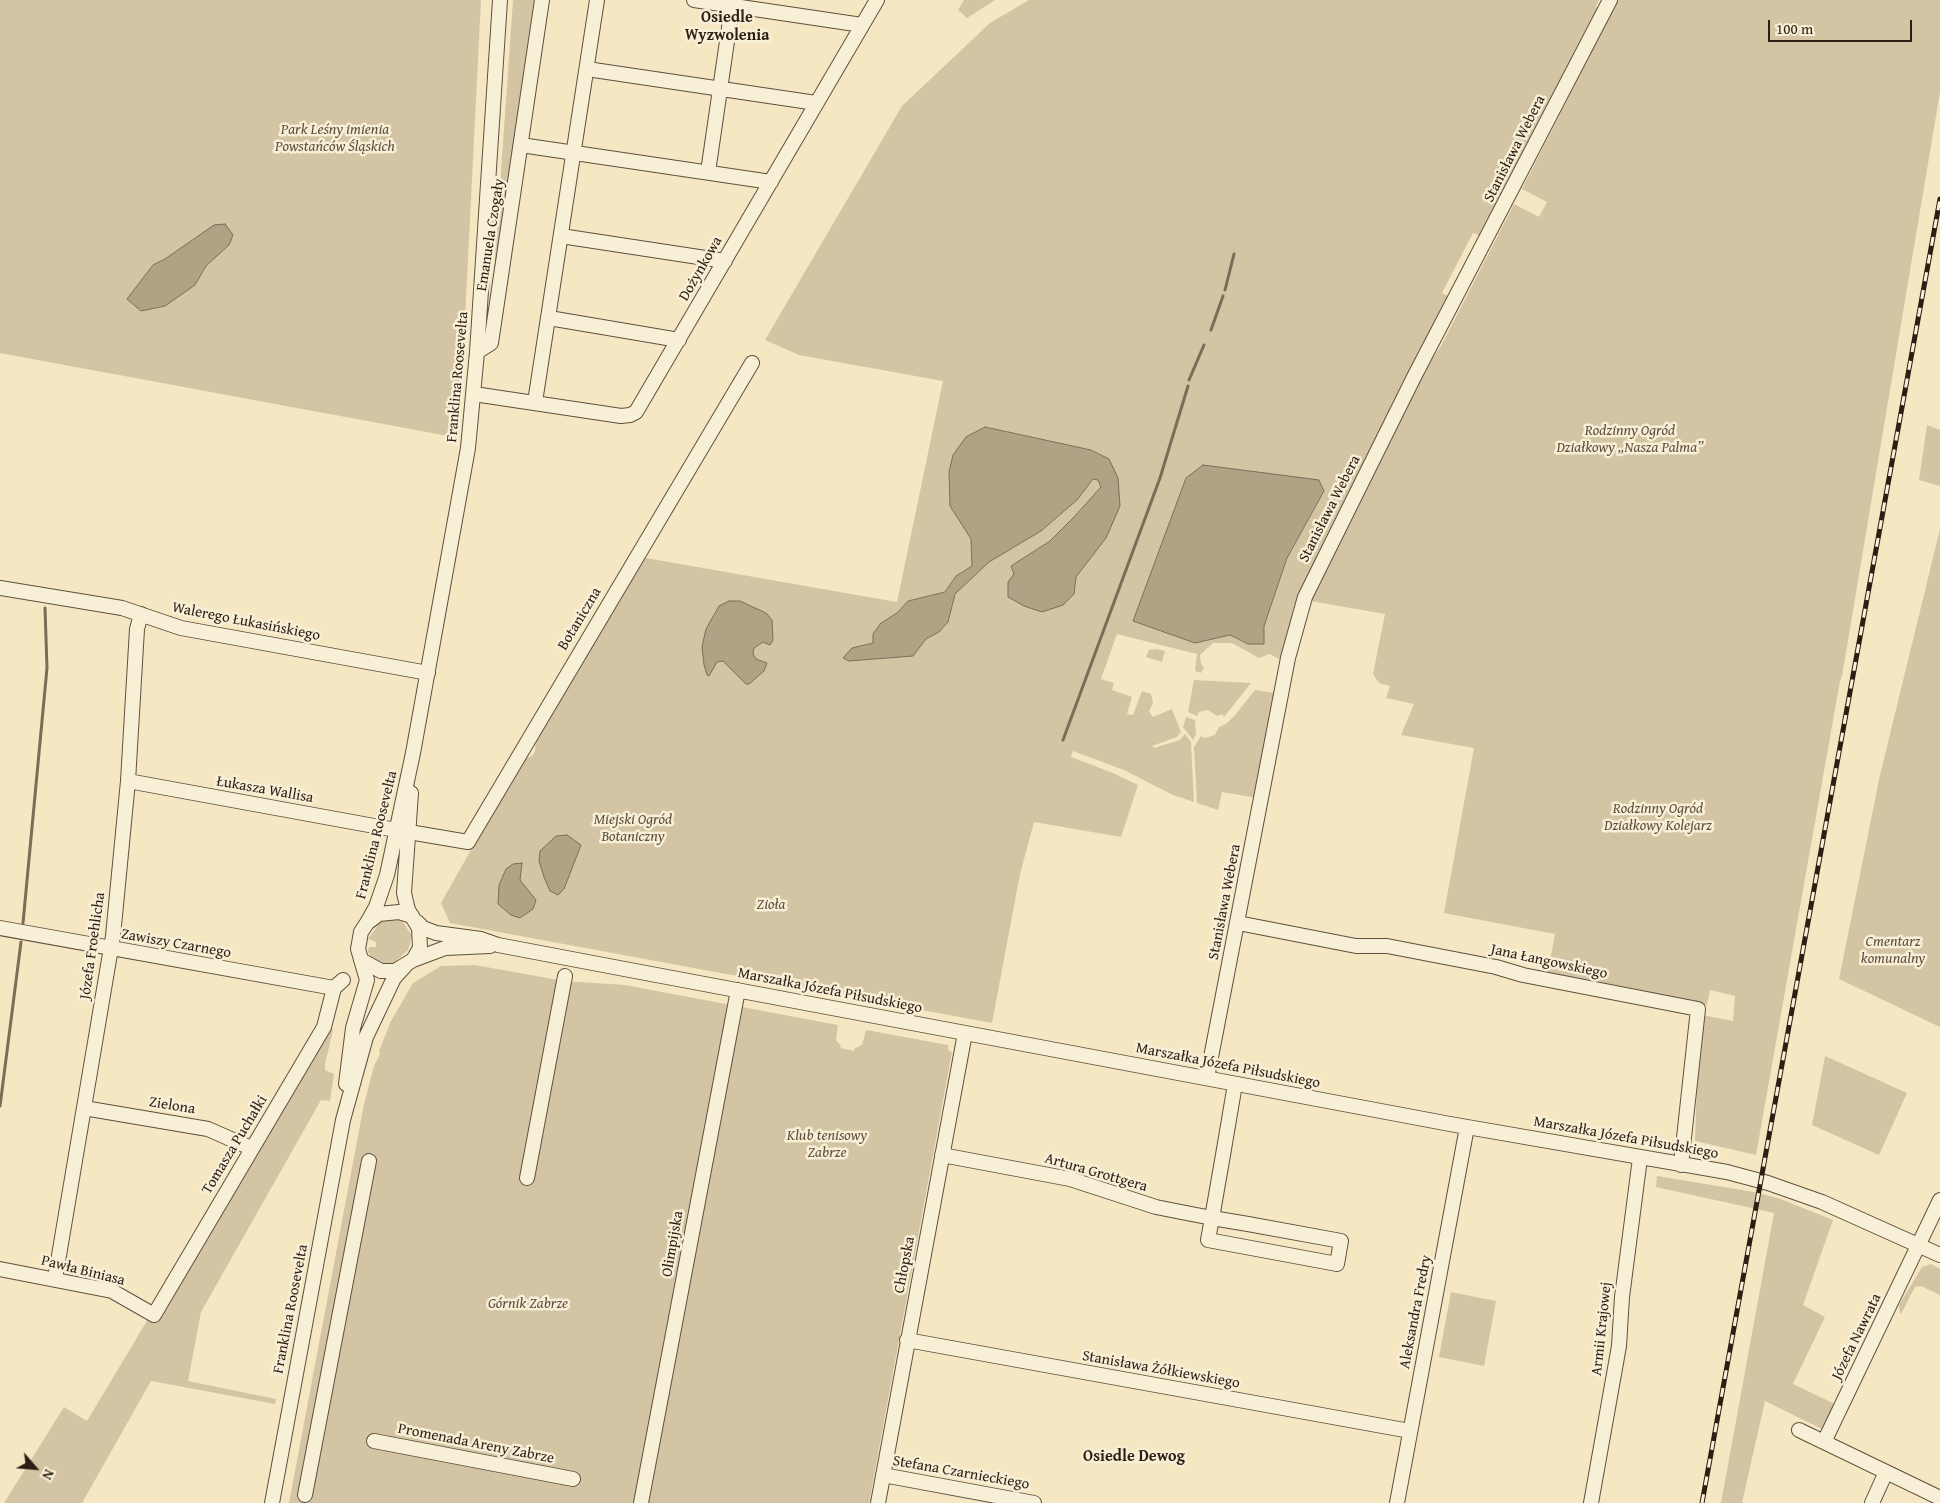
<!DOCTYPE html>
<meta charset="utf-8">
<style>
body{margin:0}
#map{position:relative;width:1940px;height:1503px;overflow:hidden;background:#f5e7c2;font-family:"Gentium Book Plus",serif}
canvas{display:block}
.north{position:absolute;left:10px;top:1443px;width:50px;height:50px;-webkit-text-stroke:4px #f8efd7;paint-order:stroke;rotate:117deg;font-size:14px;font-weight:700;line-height:20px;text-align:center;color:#2d1d13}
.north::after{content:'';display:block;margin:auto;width:18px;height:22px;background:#2d1d13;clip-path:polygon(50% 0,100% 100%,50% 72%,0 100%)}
.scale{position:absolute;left:1768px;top:20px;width:144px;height:22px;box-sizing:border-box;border:2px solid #2d1d13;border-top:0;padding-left:6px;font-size:15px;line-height:18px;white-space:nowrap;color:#2d1d13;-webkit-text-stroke:4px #f8efd7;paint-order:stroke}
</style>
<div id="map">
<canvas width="1940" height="1503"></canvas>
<div class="north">N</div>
<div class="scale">100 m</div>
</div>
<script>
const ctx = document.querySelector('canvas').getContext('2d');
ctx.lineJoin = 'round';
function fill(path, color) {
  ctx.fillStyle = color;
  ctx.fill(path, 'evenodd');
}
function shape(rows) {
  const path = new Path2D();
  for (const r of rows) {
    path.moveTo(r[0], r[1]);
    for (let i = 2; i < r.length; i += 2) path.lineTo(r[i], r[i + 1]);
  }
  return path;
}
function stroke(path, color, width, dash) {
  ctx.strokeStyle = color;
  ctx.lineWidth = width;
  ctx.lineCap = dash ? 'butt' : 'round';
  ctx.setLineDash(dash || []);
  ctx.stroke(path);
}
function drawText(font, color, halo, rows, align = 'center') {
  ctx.font = font + ' "Gentium Book Plus",serif';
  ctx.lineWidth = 5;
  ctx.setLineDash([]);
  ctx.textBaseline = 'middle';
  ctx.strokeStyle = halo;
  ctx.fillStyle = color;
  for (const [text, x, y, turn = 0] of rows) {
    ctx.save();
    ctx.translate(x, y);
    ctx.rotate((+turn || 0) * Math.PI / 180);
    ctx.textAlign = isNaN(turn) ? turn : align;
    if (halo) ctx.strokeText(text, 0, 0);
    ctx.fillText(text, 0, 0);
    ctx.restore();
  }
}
fill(shape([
 [0,0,481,0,459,438,0,353],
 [229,245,206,266,195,285,143,279,153,265,165,259],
 [513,0,535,0,489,312,494,272],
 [964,0,995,0,967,18,958,10],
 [1029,0,1599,0,1596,6,1598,12,1481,236,1473,233,1442,293,1450,297,1365,463,1284,662,1270,654,1259,658,1232,643,1213,643,1200,655,1201,664,1204,667,1201,673,1195,671,1197,654,1117,634,1101,679,1114,683,1112,690,1132,697,1127,714,1133,715,1142,691,1151,694,1153,703,1149,711,1153,717,1172,709,1181,732,1177,737,1152,746,1154,748,1180,740,1185,734,1191,742,1194,802,1173,795,1124,770,1073,751,1071,757,1113,773,1138,785,1121,837,1034,822,1020,874,992,1023,450,923,441,903,521,761,532,756,535,751,536,737,640,557,897,602,943,381,799,355,765,340,902,106,990,23],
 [985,427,1091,450,1109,460,1106,538,1076,577,1074,594,1012,566,1050,541,1074,517,1102,487,1098,480,1093,479,1077,500,1041,531,989,562,954,594,948,622,939,632,926,639,913,656,850,661,852,648,873,643,881,623,897,613,908,601,945,592,956,576,972,566,971,539,950,506,949,472],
 [1324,492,1287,558,1264,626,1264,644,1248,644,1230,635,1195,643,1133,621,1145,589],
 [1618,0,1940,0,1940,92,1842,676,1840,681,1756,1155,1695,1141,1698,1047,1702,1015,1733,1021,1735,996,1710,990,1707,1005,1703,1005,1547,976,1555,934,1444,913,1474,748,1401,735,1414,704,1386,698,1390,686,1379,683,1373,674,1385,614,1310,601,1422,373,1441,346,1514,204,1539,217,1547,202,1522,189],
 [1927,425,1940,430,1940,486,1919,480],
 [1940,529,1940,1027,1839,979,1880,775],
 [1157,649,1165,651,1162,662,1146,657,1149,650],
 [1194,680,1251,683,1224,717,1222,714,1217,716,1208,710,1199,712,1197,716,1188,712],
 [1255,690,1275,693,1257,798,1222,792,1218,810,1197,803,1194,747,1201,736,1205,738,1215,735,1219,727,1226,724,1235,715],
 [1186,717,1195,720,1196,734,1193,740,1183,727],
 [382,919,397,919,403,922,412,936,408,950,391,966,373,959,368,952,369,947,376,947,376,942,368,939],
 [475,965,564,981,625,985,838,1025,836,1040,841,1046,840,1048,854,1051,855,1048,862,1045,866,1030,948,1045,948,1050,952,1052,869,1503,289,1503,364,1104,374,1066,380,1054,379,1051,391,1021,413,983,441,966],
 [328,1025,333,1030,325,1064,325,1070,334,1074,330,1101,321,1100,201,1312,188,1381,276,1399,275,1404,151,1381,82,1503,4,1503,64,1407,87,1421,148,1319,154,1322,179,1281],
 [1825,1056,1907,1093,1879,1155,1812,1125],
 [1657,1176,1754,1192,1778,1198,1833,1220,1803,1305,1825,1317,1793,1384,1837,1405,1824,1430,1765,1401,1742,1503,1721,1503,1774,1213,1656,1187],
 [1931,1264,1940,1269,1940,1295,1921,1286,1915,1287,1901,1314,1900,1313,1899,1305,1922,1267],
 [1451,1292,1496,1301,1484,1366,1439,1357]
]), '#d3c5a4');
const water = shape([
 [225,224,233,235,229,245,206,266,195,285,165,306,141,311,127,299,153,265,165,259,214,225,225,224],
 [985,427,1091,450,1109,459,1118,478,1120,506,1106,538,1076,577,1074,594,1063,605,1042,612,1024,606,1008,597,1008,582,1014,574,1011,566,1050,541,1074,517,1101,487,1098,480,1093,479,1077,500,1041,531,989,562,955,594,948,622,939,632,926,639,913,656,849,661,843,658,852,648,873,643,873,634,881,623,897,613,908,601,945,592,956,576,972,566,971,539,950,506,949,472,953,455,966,437,985,427],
 [1203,465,1319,480,1324,491,1287,558,1264,626,1264,644,1248,644,1230,635,1195,643,1133,621,1186,478,1203,465],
 [729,601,740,601,766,613,772,620,773,640,770,645,763,642,754,648,753,654,756,659,767,663,764,671,749,684,746,684,723,661,717,662,709,676,707,675,704,665,702,647,706,629,719,606,729,601],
 [567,835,581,845,564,889,558,895,550,891,544,877,539,861,540,851,556,836,567,835],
 [522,863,520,880,536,900,533,909,520,918,511,915,498,904,499,885,506,869,513,864,522,863]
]);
fill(water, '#b1a286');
stroke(water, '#7c6d58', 1);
stroke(shape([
 [1225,290,1234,254],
 [1211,330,1223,296],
 [1189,380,1204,345],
 [1063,740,1160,478,1188,386],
 [23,923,47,668,45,608],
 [0,1106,21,942]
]), '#7c6d58', 3);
const minor = shape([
 [694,0,862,25],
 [587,69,816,103],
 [521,145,771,182],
 [708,172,733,0],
 [561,236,725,261],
 [549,318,679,340],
 [477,352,491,343,542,0],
 [474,394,621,416,630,415,636,412,877,0],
 [535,402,597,0],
 [0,588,122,608,181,628,428,673],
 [128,781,396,830],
 [409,832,468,842,752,363],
 [417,922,423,928,436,933,481,939,498,945,635,971,1450,1124,1727,1172,1768,1183,1822,1202,1940,1255],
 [367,923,376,907,387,875,413,753,468,448,477,352,500,0],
 [1238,923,1356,946,1387,946,1496,967,1523,975,1698,1009,1681,1165],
 [0,928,334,988,343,980],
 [361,960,381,971,395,971,413,960,420,948,419,928,408,910,404,893,411,793],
 [413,960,445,948,490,946],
 [1207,1078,1288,658,1305,597,1414,377,1610,0],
 [346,1084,353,1028,367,980,358,949,361,932,367,923,379,914,399,912,412,916],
 [84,1108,208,1129,251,1148],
 [942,1155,1070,1179,1156,1207,1176,1211,1212,1218,1248,1224,1341,1241,1337,1264,1208,1240,1212,1218,1223,1155,1234,1090,1235,1084],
 [527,1178,565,976],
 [0,1269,112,1291,154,1315,324,1027,334,988],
 [55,1279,113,936,128,781,137,629,141,614],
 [907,1340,1410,1431],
 [1799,1430,1940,1498],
 [374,1441,573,1479],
 [1824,1442,1940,1200],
 [883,1475,1034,1503],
 [305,1495,369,1161],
 [272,1503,343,1120,366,1037,394,978,405,966],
 [641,1503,738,990],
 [878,1503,965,1033],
 [1397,1503,1467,1127],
 [1591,1503,1619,1346,1622,1297,1640,1158],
 [1872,1503,1886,1472]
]);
stroke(minor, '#5f503f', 16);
stroke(minor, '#f8efd7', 14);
const rail = shape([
 [1702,1503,1940,199]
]);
stroke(rail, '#2d1d13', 5);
stroke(rail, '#f8efd7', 3, [9]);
drawText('italic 15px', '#5f4f3e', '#f8efd7', [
 ["Park Leśny imienia",335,130],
 ["Powstańców Śląskich",335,147],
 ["Rodzinny Ogród",1630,431],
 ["Działkowy „Nasza Palma”",1630,448],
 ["Rodzinny Ogród",1658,809],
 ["Działkowy Kolejarz",1658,826],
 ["Miejski Ogród",633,820],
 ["Botaniczny",633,837],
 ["Zioła",771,905],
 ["Cmentarz",1893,942],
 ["komunalny",1893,959],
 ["Klub tenisowy",827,1136],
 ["Zabrze",827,1153],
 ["Górnik Zabrze",528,1304]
]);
drawText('15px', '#2d1d13', '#f8efd7', [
 ["Stanisława Webera",1515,149,-63],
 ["Emanuela Czogały",491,235,-81],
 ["Dożynkowa",701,269,-60],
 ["Franklina Roosevelta",458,377,-85],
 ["Stanisława Webera",1330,509,-63],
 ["Botaniczna",580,619,-59],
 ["Walerego Łukasińskiego",246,622,11],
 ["Łukasza Wallisa",265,790,10],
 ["Franklina Roosevelta",377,835,-76],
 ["Stanisława Webera",1225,902,-79],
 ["Zawiszy Czarnego",176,944,10],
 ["Józefa Froehlicha",93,946,-82],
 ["Jana Łangowskiego",1549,962,12],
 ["Marszałka Józefa Piłsudskiego",830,991,11],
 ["Marszałka Józefa Piłsudskiego",1228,1066,11],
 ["Zielona",172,1106,9],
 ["Marszałka Józefa Piłsudskiego",1626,1138,10],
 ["Tomasza Puchałki",235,1145,-59],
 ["Artura Grottgera",1096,1173,16],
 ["Olimpijska",673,1244,-80],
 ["Chłopska",905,1265,-79],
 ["Pawła Biniasa",83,1271,14],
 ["Franklina Roosevelta",291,1309,-79],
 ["Aleksandra Fredry",1416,1312,-79],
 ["Armii Krajowej",1602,1329,-84],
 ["Józefa Nawrata",1857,1337,-64],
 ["Stanisława Żółkiewskiego",1161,1370,10],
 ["Promenada Areny Zabrze",476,1444,11],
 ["Stefana Czarnieckiego",961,1473,10]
]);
drawText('bold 16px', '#2d1d13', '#f8efd7', [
 ["Osiedle",727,18],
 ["Wyzwolenia",727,36],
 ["Osiedle Dewog",1134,1457]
]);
</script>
